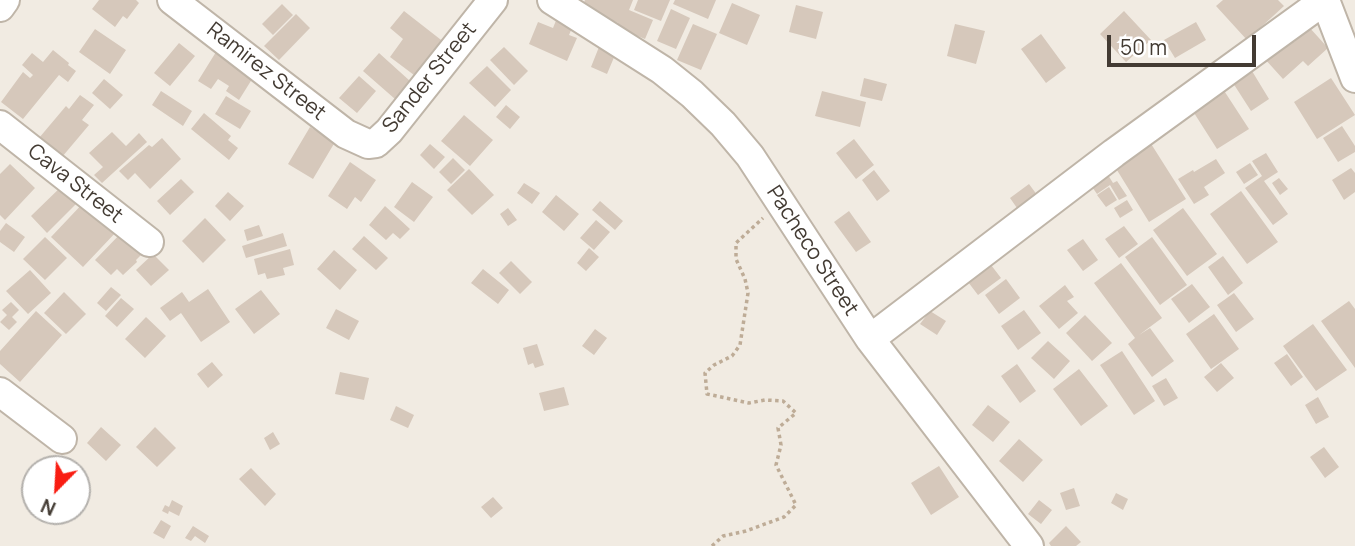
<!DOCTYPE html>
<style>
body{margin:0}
#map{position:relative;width:1355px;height:546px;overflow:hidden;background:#f1ebe2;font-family:Manrope,sans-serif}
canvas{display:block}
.north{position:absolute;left:21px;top:455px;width:70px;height:70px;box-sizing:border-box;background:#fff;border:2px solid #b4b1ad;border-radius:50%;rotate:204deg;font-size:19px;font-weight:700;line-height:28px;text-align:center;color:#433b33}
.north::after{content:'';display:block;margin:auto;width:24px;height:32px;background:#f91d12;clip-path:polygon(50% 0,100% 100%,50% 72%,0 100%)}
.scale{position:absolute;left:1107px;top:35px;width:149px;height:32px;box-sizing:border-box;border:4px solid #433b33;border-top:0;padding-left:9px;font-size:21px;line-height:24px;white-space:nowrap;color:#433b33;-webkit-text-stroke:5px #fff;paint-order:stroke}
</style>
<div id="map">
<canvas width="1355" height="546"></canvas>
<div class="north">N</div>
<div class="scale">50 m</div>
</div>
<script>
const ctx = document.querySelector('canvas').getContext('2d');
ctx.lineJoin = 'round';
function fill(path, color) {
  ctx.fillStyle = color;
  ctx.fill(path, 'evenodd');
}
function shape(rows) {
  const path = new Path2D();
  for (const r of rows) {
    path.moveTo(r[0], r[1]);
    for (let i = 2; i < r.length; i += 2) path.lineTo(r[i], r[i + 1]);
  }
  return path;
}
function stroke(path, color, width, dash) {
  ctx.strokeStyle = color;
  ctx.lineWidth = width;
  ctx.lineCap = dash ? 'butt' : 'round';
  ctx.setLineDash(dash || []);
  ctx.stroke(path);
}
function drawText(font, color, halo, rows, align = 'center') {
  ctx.font = font + ' Manrope,sans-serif';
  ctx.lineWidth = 6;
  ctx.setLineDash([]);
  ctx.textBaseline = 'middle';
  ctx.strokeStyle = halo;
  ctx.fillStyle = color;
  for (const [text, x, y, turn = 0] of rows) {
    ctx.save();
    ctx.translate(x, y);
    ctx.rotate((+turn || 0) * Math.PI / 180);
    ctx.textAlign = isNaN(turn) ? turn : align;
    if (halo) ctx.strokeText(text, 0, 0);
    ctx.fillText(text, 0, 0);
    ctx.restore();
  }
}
fill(shape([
 [99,0,136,0,139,3,127,19,123,16,115,27,92,9],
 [585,0,633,0,629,10,653,20,645,39,616,27,618,23,582,7],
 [638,0,670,0,661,21,634,10],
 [675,0,716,0,708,19,673,4],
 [1223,0,1278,0,1284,6,1247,40,1216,6],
 [732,3,760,15,747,45,719,33],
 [282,4,293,15,273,35,262,24],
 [796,5,823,12,816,39,789,32],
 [671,9,690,18,676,49,657,41],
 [404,11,445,43,418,78,390,57,403,39,390,28],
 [1124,11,1151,40,1126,62,1100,34],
 [559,13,575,21,569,35,577,38,567,61,529,44,538,22,553,28],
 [296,14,310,28,279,60,264,46],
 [1196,22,1206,40,1175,58,1164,40],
 [693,24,717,34,701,70,677,60],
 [955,24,985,31,976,64,947,56],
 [1309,27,1328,48,1308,66,1303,61,1283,79,1264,58,1289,36,1294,42],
 [95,29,126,50,110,74,79,52],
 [1041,34,1066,68,1046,83,1021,49],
 [179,43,195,56,170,86,154,73],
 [504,47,528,71,514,85,490,60],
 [599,47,615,55,607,74,591,67],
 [53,50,69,63,68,65,76,71,68,82,59,75,23,119,1,102,23,72,30,78,33,75,22,65,32,53,43,62],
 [216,52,254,76,239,100,226,91,229,86,218,79,211,89,198,81],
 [379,53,410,81,395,99,363,71],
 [487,66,511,90,495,107,469,83],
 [1252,71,1269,99,1251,111,1233,83],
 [359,76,376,91,357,113,339,98],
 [864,78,887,84,882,101,860,96],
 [1331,78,1355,115,1317,139,1294,102],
 [104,79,123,95,110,109,92,93],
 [1221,86,1249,129,1217,149,1189,105],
 [161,91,192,111,183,126,152,105],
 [822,91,866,102,860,127,815,116],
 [80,95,94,105,82,120,89,125,62,157,39,138,66,106,69,109],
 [226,96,251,111,240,129,215,114],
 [506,105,520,117,510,129,496,117],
 [204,113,231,136,228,140,238,148,229,160,191,129],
 [464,115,493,140,470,166,441,141],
 [1342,126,1355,146,1355,152,1338,162,1323,138],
 [310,127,335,142,313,179,288,164],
 [112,132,126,146,139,133,147,142,102,183,94,175,103,167,89,153],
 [162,138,181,159,150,189,135,173,128,180,119,171,149,145,152,147],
 [854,139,874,165,856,179,836,153],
 [1148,139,1186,199,1149,222,1112,162],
 [430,144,445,157,434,169,420,155],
 [1266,153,1278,172,1264,181,1288,214,1273,225,1245,188,1262,176,1252,161],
 [453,158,465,170,451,184,439,172],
 [1216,159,1225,173,1204,187,1209,195,1194,204,1178,179,1193,170,1194,172],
 [350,162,376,180,361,202,355,197,347,209,328,196],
 [1250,163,1258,175,1244,184,1236,172],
 [10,164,35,188,5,220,0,215,0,174],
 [1103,167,1113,183,1117,181,1127,196,1119,200,1110,185,1097,194,1086,178],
 [1351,168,1355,173,1355,192,1344,200,1332,180],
 [469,169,494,195,472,215,447,190],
 [874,170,890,191,877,201,862,180],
 [1279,178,1288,189,1280,195,1272,183],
 [181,179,194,192,170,215,157,201],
 [67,181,83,197,47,233,31,216],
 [412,182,433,197,414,222,394,207],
 [524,183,540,193,532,204,517,193],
 [1029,184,1043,203,1024,218,1010,198],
 [1109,187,1117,200,1106,207,1097,195],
 [1241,191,1278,242,1247,264,1210,214],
 [228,192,244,206,230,221,215,206],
 [556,195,579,214,564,231,542,212],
 [86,200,118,230,83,267,51,237],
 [1127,200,1133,210,1120,218,1114,208],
 [600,201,623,221,615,230,592,210],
 [385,206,410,229,400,239,393,233,386,240,369,225],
 [508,208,517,220,508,226,500,214],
 [1183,208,1217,254,1187,276,1153,230],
 [849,211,871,242,856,252,834,222],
 [205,218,226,240,203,263,182,241],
 [596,220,610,232,594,250,580,238],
 [6,223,25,237,14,252,0,242,0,231],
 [259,225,263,236,247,241,244,230],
 [1124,226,1138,244,1119,258,1105,239],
 [124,230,143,253,136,260,137,262,123,275,117,269,111,275,95,260],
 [283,233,287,246,246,258,242,246],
 [364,236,388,258,376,270,352,249],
 [45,237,67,258,45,280,23,259],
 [1152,237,1187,285,1160,305,1125,257],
 [1083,239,1098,260,1083,271,1067,250],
 [589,248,599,257,586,271,577,263],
 [290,249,294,265,283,268,285,275,267,279,265,273,258,275,254,259],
 [334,250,357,270,340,290,317,269],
 [153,254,169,270,151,286,136,270],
 [1223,256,1243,283,1228,295,1208,267],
 [511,261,532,282,520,294,499,273],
 [988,261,1001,278,978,295,965,278],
 [1121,263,1162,318,1139,335,1150,328,1174,361,1152,377,1128,344,1135,338,1094,283],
 [483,269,509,290,498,304,471,283],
 [30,270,51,293,28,314,6,291],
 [1006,279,1020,298,999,314,985,295],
 [1192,284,1210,307,1189,323,1171,299],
 [1065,285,1074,297,1067,301,1078,313,1059,329,1039,306],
 [111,287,121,295,106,311,97,303],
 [208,289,230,322,201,342,181,313,170,321,160,308,182,292,189,302],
 [261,290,280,314,254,334,235,309],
 [64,292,86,314,66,334,44,313],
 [1234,293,1254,319,1236,332,1217,305],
 [121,298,134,309,117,327,105,316],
 [1349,301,1355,309,1355,368,1321,321],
 [11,302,19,310,12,317,17,322,9,330,0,322,7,315,2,310],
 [336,309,359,321,349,340,326,328],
 [1024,310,1041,333,1018,350,1001,326],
 [36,311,62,335,20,382,0,364,0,351],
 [930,311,946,321,937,335,920,324],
 [1214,314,1239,349,1211,369,1186,334],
 [1085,315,1112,343,1092,361,1066,333],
 [146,317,166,336,145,358,125,339],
 [1313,324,1347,370,1316,391,1283,346],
 [595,329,607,338,594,355,582,346],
 [1048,341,1070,361,1054,379,1031,358],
 [537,344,544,365,535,368,533,363,528,365,523,348],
 [1122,351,1155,401,1134,415,1100,365],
 [1287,354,1303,377,1291,386,1274,363],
 [212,362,223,375,208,388,197,374],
 [1221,363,1234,378,1217,392,1204,377],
 [1017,364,1036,391,1020,403,1001,376],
 [1079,369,1108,406,1081,426,1053,389],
 [340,372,369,378,364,400,335,394],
 [1166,378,1178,398,1164,406,1152,386],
 [564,387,569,405,544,411,539,393],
 [1318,397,1329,417,1316,424,1305,405],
 [988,405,1010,422,993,442,972,425],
 [396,406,414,415,408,428,390,420],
 [101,427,121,445,106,461,87,443],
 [155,427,176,448,157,467,136,447],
 [273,432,280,444,270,450,264,438],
 [1019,439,1043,460,1023,482,999,461],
 [1324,447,1339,467,1325,478,1310,457],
 [939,466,959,497,931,515,911,483],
 [251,468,276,494,265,506,239,479],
 [35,469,35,489,32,492,22,481],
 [1074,488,1080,506,1066,510,1060,493],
 [1116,493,1128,499,1123,510,1111,503],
 [493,497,503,508,491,518,481,507],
 [172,500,183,506,179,516,169,511,168,514,162,511,165,505,169,507],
 [1039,500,1052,510,1041,524,1028,514],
 [161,520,171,526,164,539,153,533],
 [193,526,209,536,205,543,195,536,191,541,185,538],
 [1066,526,1081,542,1076,546,1051,546,1049,543]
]), '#d6c8bb');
const minor = shape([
 [172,0,346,134,368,144,376,143,389,131,493,0],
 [552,0,662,70,692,94,723,124,750,156,870,339,1029,546],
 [1325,0,1355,78],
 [0,7,5,0],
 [0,125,149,242],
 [870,339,1114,153,1325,0],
 [0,392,62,439]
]);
stroke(minor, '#bfb5a8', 32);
stroke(shape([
 [712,546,723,536,746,531,784,517,796,505,776,465,781,445,778,428,796,413,783,401,765,400,749,403,707,394,705,373,714,365,732,356,740,345,748,293,745,279,736,259,736,243,763,218]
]), '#beac97', 3.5, [3.5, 3.5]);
stroke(minor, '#fff', 28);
drawText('21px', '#433b33', '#fff', [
 ["Ramirez Street",266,72,38],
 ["Sander Street",430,78,-51],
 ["Cava Street",75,184,38],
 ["Pacheco Street",812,251,57]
]);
</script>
